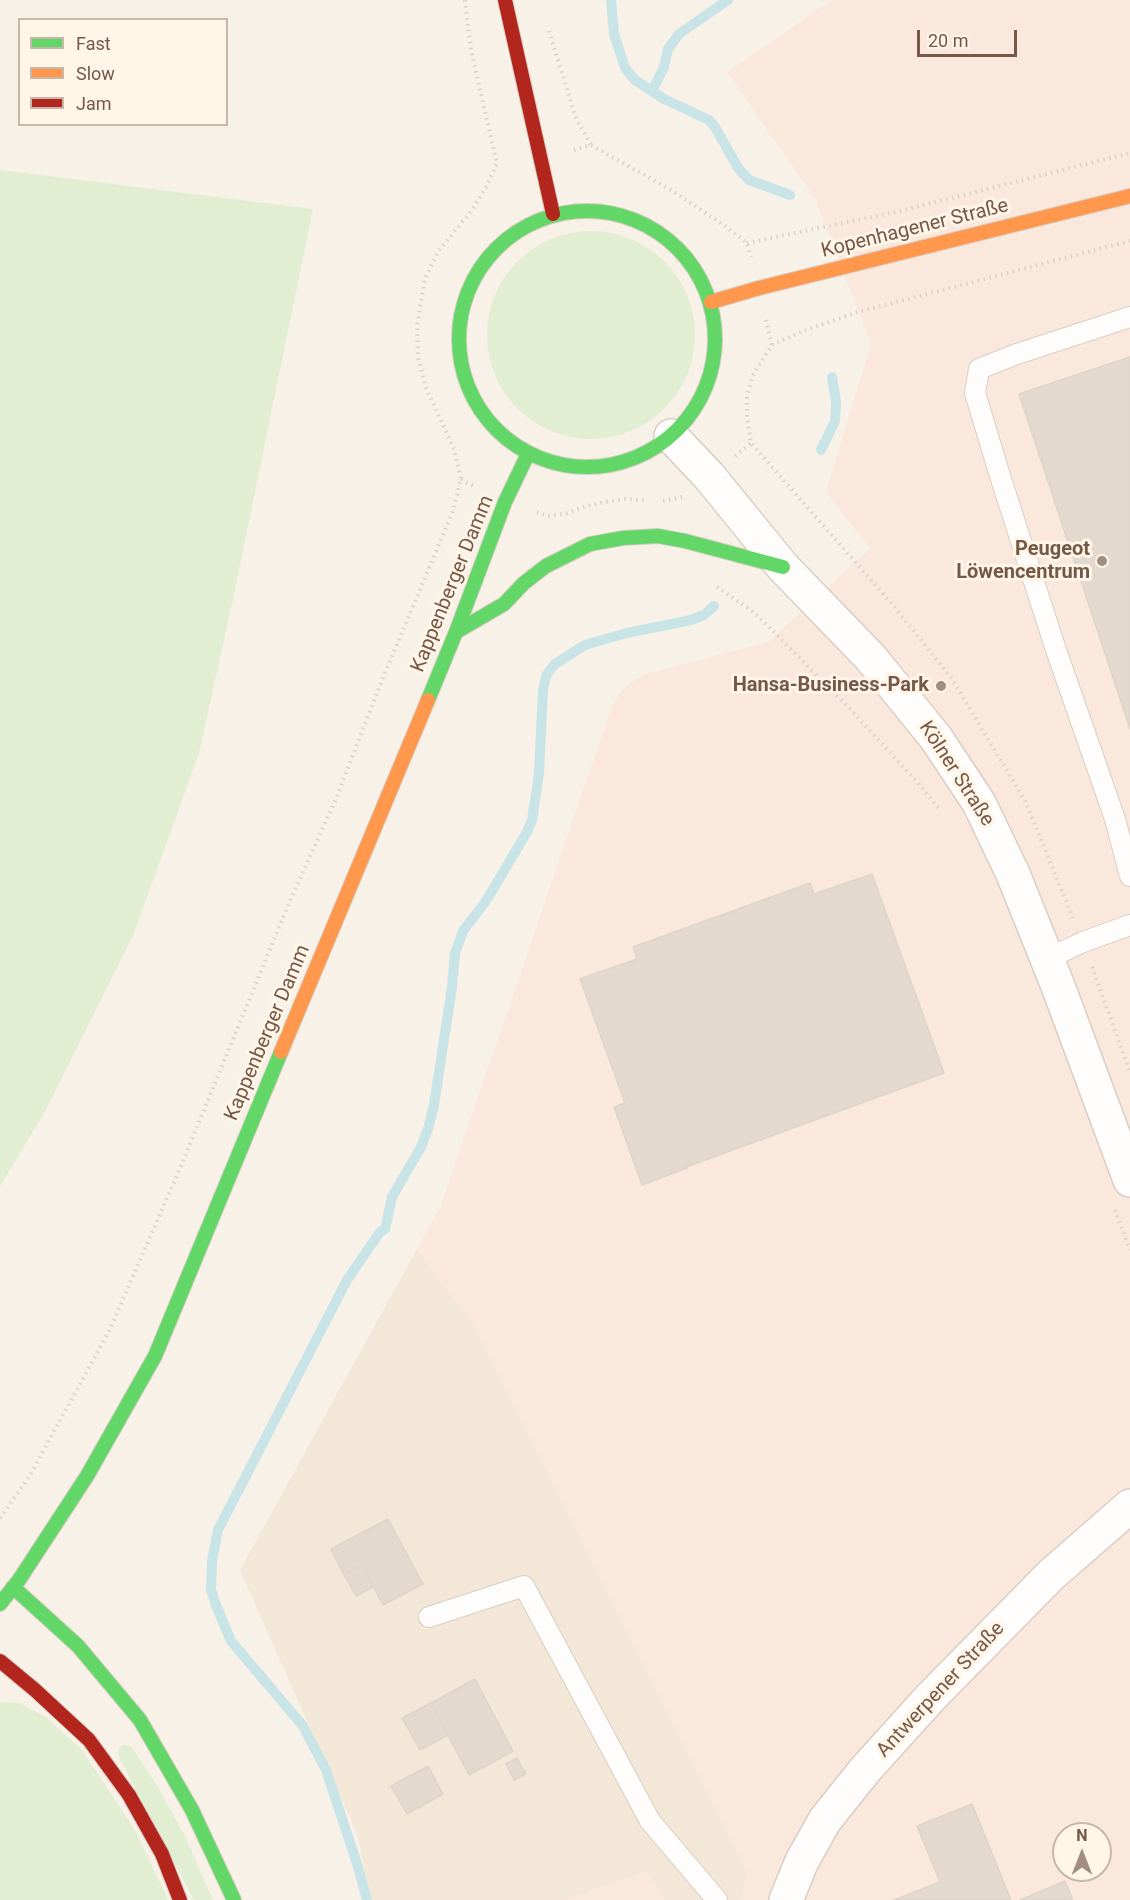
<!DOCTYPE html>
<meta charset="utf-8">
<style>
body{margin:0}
#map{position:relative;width:1130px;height:1900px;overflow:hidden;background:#f7f1e7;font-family:Roboto,sans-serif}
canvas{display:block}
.legend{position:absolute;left:18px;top:18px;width:210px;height:108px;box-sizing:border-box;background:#fff6e8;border:2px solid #c8b7a8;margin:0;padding:8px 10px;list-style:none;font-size:18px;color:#755847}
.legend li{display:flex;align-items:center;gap:12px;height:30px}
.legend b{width:30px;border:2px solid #c8b7a8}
.north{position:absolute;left:1052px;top:1822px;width:60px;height:60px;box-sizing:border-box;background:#fff6e8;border:2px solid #c8b7a8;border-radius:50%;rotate:0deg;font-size:16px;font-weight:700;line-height:24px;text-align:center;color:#755847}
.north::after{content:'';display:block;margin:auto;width:21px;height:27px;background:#a28e7f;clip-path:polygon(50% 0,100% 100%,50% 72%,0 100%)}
.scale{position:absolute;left:917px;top:30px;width:100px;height:27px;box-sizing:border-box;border:3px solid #755847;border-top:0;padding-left:8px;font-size:18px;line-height:21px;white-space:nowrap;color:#755847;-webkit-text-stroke:4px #fff6e8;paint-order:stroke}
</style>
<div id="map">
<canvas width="1130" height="1900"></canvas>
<ul class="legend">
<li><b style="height:8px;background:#63d668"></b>Fast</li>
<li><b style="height:8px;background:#ff974d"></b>Slow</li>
<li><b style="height:8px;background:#b3261e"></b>Jam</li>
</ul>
<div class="north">N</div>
<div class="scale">20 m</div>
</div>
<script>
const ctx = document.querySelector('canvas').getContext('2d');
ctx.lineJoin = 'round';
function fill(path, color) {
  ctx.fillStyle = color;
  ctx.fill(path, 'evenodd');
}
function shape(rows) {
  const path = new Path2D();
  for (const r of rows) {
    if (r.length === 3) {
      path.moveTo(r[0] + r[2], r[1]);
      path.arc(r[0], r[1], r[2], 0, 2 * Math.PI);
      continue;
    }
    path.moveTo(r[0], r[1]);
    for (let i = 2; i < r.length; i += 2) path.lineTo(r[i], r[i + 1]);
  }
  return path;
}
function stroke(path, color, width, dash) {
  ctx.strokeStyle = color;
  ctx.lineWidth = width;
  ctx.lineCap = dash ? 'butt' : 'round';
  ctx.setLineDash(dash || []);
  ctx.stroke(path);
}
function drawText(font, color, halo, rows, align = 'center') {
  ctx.font = font + ' Roboto,sans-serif';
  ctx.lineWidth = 6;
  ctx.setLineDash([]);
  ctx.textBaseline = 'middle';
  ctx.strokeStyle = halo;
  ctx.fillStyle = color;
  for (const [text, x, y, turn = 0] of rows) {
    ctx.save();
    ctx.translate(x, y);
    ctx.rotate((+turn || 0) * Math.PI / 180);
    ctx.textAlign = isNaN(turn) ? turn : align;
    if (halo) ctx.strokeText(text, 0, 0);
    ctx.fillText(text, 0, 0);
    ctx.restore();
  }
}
fill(shape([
 [417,1249,472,1322,748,1872,741,1900,664,1900,646,1872,565,1900,371,1900,357,1833,240,1570]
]), '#f3e7d7');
fill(shape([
 [832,0,1130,0,1130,1900,741,1900,748,1872,472,1322,417,1249,440,1208,612,706,621,692,634,680,649,673,768,642,870,549,826,491,871,344,815,199,727,72],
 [1064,1834,1100,1834,1100,1870,1064,1870],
 [646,1872,664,1900,565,1900]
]), '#fbe8dd');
fill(shape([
 [0,170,313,209,233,599,199,753,134,933,45,1111,0,1186],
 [591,335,104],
 [0,1702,20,1703,47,1718,82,1750,135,1830,168,1900,0,1900],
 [123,1745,131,1746,159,1789,185,1836,213,1900,194,1900,118,1755,119,1749]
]), '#e2eed1');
stroke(shape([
 [611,0,614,34,625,68,635,80,664,99,709,120,715,127,738,168,749,180,790,195],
 [652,91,664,67,668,49,679,34,728,0],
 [821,450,835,421,836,402,832,377],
 [367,1900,358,1867,326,1770,303,1726,231,1641,216,1605,211,1590,212,1561,218,1530,347,1280,380,1232,385,1229,392,1197,421,1147,428,1129,434,1105,452,987,455,953,463,931,486,901,527,832,532,820,539,774,543,689,547,674,555,664,585,645,627,633,691,620,704,615,714,606]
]), '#c9e4e7', 10);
const building = shape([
 [1130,357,1130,729,1019,394,1130,357],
 [872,874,944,1073,686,1167,687,1168,642,1185,614,1107,625,1103,580,979,637,959,633,947,810,883,814,894,872,874],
 [388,1519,423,1584,383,1605,362,1565,344,1575,331,1549,388,1519],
 [362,1565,373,1587,356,1596,344,1575,362,1565],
 [475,1679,513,1751,469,1775,431,1703,475,1679],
 [431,1703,448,1735,420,1750,402,1718,431,1703],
 [517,1758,526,1774,514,1780,506,1764,517,1758],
 [428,1766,443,1794,407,1814,391,1786,428,1766],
 [972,1804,1011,1900,894,1900,940,1882,917,1826,972,1804],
 [1065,1881,1073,1900,1020,1900,1065,1881]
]);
fill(building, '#e3d9cf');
stroke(building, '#e0d4c9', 1.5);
const lane = shape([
 [1130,317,1014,355,979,369,975,393,1001,479,1056,650,1115,819,1130,876],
 [1047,959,1083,942,1130,925],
 [429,1617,524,1586,650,1821,717,1900]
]);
const street = shape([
 [671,436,709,476,783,567,871,658,936,738,979,803,1013,874,1058,986,1130,1180],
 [786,1900,802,1861,825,1820,865,1770,930,1698,1051,1575,1130,1506]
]);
const fast = shape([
 [587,339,128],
 [456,632,504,604,524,583,546,566,590,544,623,538,658,536,685,541,783,567],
 [428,700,456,632,505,502,528,454],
 [13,1587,78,1646,140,1720,192,1810,234,1900],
 [0,1604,19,1580,87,1476,155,1356,281,1052]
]);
const slow = shape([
 [711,302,759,288,1130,196],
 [281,1052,428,700]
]);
const jam = shape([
 [505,0,553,214],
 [0,1661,35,1690,89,1740,129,1795,162,1854,180,1900]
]);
stroke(lane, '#d8cec5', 22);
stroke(street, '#d8cec5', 36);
stroke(fast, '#d7cdc4', 16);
stroke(slow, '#d7cdc4', 16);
stroke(jam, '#d7cdc4', 16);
stroke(shape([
 [549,31,576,118,591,145],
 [574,150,591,145,671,190,725,226,747,243,751,257],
 [747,243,900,211,1130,153],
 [766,320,772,345,753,375,747,397,747,419,751,443,892,604,952,679,1025,801,1073,918],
 [772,345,803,331,858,312,1130,241],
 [735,456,751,443],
 [461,479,475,487],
 [663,501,682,497],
 [537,512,548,516,567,513,587,506,605,502,624,499,647,500],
 [717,587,751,610,772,630,849,708,920,785,940,810],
 [1092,967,1130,1072],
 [1115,1210,1130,1250],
 [0,1518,29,1477,109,1331,178,1173,289,903,336,799,380,685,453,511,461,479,454,449,426,388,418,357,417,326,425,278,439,250,473,209,486,187,497,164,471,50,465,0]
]), '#d9d1cb', 4, [1.5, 4.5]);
stroke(lane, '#fefdfb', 20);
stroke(street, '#fefdfb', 33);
stroke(fast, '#63d668', 14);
stroke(slow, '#ff974d', 14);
stroke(jam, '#b3261e', 14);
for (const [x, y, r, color] of [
 [1102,561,6,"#a28e7f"],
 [941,686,6,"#a28e7f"]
]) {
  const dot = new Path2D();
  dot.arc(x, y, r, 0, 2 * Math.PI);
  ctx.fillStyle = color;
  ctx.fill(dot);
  stroke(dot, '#fff6e8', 2);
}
drawText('20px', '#755847', '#fff6e8', [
 ["Kopenhagener Straße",915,229,-14],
 ["Kappenberger Damm",453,584,-68],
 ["Kölner Straße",956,774,57],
 ["Kappenberger Damm",268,1033,-67],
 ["Antwerpener Straße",941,1690,-47]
]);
drawText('bold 20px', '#755847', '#fff6e8', [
 ["Peugeot",1090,550],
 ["Löwencentrum",1090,573],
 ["Hansa-Business-Park",929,686]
], 'right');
</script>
